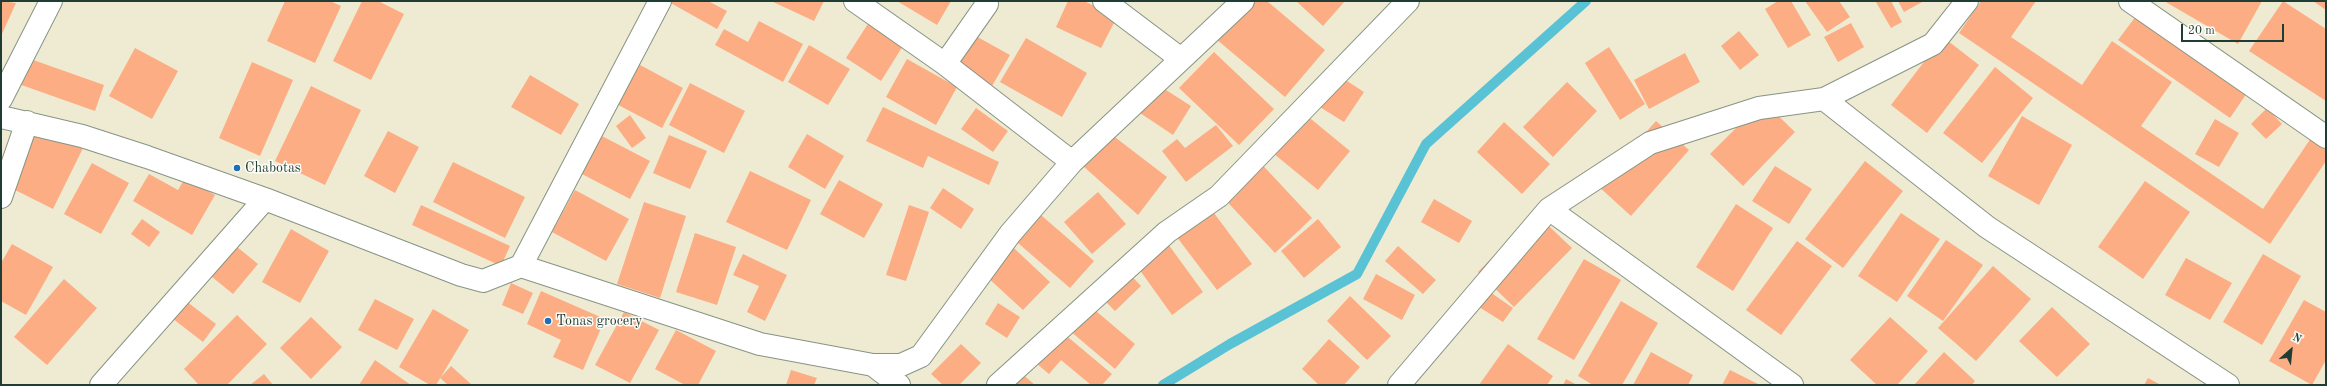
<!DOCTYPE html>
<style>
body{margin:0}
#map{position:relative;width:2327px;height:386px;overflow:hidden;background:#efebd3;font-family:"Old Standard TT",serif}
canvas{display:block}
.frame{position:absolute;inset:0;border:2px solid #1f3d34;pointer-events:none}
.north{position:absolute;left:2271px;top:330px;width:40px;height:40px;-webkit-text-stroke:3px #fdfcf7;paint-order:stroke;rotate:27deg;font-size:11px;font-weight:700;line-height:16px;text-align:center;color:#1f3d34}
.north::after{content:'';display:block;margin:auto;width:14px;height:18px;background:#1f3d34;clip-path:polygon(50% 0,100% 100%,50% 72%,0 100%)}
.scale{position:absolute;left:2181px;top:24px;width:103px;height:18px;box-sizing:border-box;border:2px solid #1f3d34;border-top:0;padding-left:5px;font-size:12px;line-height:14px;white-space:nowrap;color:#1f3d34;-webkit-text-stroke:3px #fdfcf7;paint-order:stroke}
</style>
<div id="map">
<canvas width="2327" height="386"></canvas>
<div class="frame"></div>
<div class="north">N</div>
<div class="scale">20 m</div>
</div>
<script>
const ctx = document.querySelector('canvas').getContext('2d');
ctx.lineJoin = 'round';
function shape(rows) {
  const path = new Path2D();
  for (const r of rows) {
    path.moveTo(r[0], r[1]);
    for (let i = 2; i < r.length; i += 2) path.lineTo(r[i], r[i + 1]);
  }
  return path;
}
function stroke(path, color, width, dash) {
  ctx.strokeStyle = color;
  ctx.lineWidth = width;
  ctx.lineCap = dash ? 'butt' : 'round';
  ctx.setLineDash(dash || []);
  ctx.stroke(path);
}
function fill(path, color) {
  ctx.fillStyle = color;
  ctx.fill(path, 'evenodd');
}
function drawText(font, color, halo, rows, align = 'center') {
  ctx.font = font + ' "Old Standard TT",serif';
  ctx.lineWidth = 3;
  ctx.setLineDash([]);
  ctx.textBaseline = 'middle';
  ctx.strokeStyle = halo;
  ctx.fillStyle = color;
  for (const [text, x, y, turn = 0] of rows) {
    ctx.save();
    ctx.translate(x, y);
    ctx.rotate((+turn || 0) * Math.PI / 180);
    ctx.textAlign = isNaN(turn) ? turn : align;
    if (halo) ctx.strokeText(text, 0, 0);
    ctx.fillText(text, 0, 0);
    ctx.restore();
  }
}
stroke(shape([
 [1163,385,1230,344,1357,274,1426,144,1586,1]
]), '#59c2d5', 10);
fill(shape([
 [1,1,16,3,1,36],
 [285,1,330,1,341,6,315,63,267,41],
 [362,1,378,1,404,14,371,80,333,61],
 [667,1,708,1,727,11,717,29],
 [771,1,824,1,814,21],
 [897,1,951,1,937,25],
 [1068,1,1084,1,1117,17,1101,48,1056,27],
 [1249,1,1267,1,1325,50,1285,97,1216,39],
 [1296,1,1345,1,1323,26],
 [1778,1,1791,1,1811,35,1788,48,1765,9],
 [1805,1,1839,1,1850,17,1827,32],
 [1891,1,1902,22,1891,28,1876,2],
 [1898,1,1924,1,1904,12],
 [1981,1,2036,1,2011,37,2082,85,2112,41,2172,82,2141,126,2263,209,2311,138,2326,147,2326,161,2270,244,1959,33],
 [2164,1,2262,1,2238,44],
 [2283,1,2326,29,2326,101,2249,51],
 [2313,1,2326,1,2326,10],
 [2136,16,2247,93,2230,118,2118,40],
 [871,19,906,41,881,81,846,58],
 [759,21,803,44,783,82,715,45,724,29,748,42],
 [1851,23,1864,47,1838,62,1824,37],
 [1739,31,1759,55,1740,70,1721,46],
 [972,34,1010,55,992,86,955,65],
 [1943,37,1979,65,1927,133,1891,105],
 [1026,38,1087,73,1062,117,1000,82],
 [809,45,850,69,828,105,788,82],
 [1609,47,1645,104,1620,120,1585,63],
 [135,48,178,71,152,119,109,96],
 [1214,52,1274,109,1239,145,1179,88],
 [1685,53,1700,82,1649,109,1634,80],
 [22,56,104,85,95,111,13,82],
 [627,58,683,88,662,128,605,98],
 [907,59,957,87,936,125,886,97],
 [252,62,293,80,260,156,219,138],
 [1995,67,2033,98,1982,163,1943,133],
 [1327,68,1364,92,1344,122,1307,99],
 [530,75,579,104,561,135,511,107],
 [1152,81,1191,106,1173,135,1134,109],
 [1567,82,1597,111,1553,157,1523,127],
 [690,83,745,111,724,153,669,125],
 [311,86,361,110,325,185,275,161],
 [1763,101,1795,132,1743,186,1710,154],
 [883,107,999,162,989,185,928,156,923,168,866,141],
 [976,108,1008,131,993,152,961,129],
 [2267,108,2282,124,2266,139,2251,124],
 [1300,110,1350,151,1318,190,1268,149],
 [630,115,646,138,632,148,616,126],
 [2022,116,2072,145,2039,205,1988,176],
 [2215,119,2239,133,2219,167,2195,154],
 [1656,121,1689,150,1631,216,1598,186],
 [1504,122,1550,164,1522,194,1477,152],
 [1216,125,1233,146,1186,182,1162,151,1177,139,1185,148],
 [37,126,83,148,53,209,7,186],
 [1103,128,1167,177,1138,215,1083,166],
 [388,131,419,147,395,193,364,176],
 [807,134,844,156,825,189,788,167],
 [600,135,650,161,630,199,580,173],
 [669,135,707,151,690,189,653,173],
 [1255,157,1312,218,1275,253,1218,192],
 [1865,161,1903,191,1843,268,1805,239],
 [453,162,525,197,505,238,433,202],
 [92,163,129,183,101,234,64,214],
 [1775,166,1812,189,1789,224,1752,201],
 [750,171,811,200,787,250,726,222],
 [149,174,178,190,185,178,215,195,192,235,133,201],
 [839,180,883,204,864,238,820,214],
 [2145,181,2190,212,2143,279,2098,247],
 [943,188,974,209,961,229,930,208],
 [575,190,629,219,606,261,552,232],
 [1098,192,1126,224,1092,254,1064,222],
 [1434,199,1472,221,1459,243,1421,222],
 [644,202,686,216,660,298,617,284],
 [1736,204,1773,228,1733,291,1696,267],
 [421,205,510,246,501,266,412,225],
 [909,205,929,212,906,281,886,275],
 [1208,205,1252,264,1217,290,1173,232],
 [1034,209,1094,261,1070,288,1011,237],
 [1535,213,1572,248,1514,307,1478,272],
 [1901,213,1940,239,1897,302,1858,276],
 [142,219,160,232,149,247,131,234],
 [1318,219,1341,247,1304,278,1281,251],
 [291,229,329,251,300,303,262,282],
 [695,233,736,247,717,305,676,292],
 [1160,233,1203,292,1172,315,1129,255],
 [1000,235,1050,282,1023,310,973,264],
 [225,237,258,264,233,294,201,268],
 [1946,240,1983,265,1943,321,1907,296],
 [1797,241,1832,266,1781,335,1746,310],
 [12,244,53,267,26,315,1,301,1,263],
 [1398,246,1436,280,1423,294,1385,261],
 [743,254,787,275,765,321,747,312,759,286,733,275],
 [2263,254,2301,276,2262,345,2223,322],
 [2186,258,2232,283,2210,320,2165,295],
 [1584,259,1621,280,1574,360,1537,339],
 [1121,265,1141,286,1115,311,1094,290],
 [1993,266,2031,299,1976,361,1938,328],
 [1376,274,1415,295,1402,320,1363,299],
 [64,279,97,308,47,365,14,337],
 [511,283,533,293,523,314,502,305],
 [541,291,605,319,583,370,553,357,561,340,527,324],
 [1490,292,1513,308,1503,322,1479,307],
 [1350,296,1391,336,1367,360,1327,321],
 [182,298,216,324,203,342,168,315],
 [375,299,414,319,397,350,358,330],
 [2304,300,2326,312,2326,360,2312,385,2269,361],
 [1621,301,1658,323,1622,385,1593,385,1578,376],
 [998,303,1020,317,1007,338,985,324],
 [1090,306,1135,344,1115,369,1069,330],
 [2052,307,2090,344,2057,377,2019,341],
 [433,309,469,330,436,385,430,385,399,367],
 [624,312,659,330,630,383,595,365],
 [237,315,267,344,227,385,199,385,184,369],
 [311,317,342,347,311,379,280,348],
 [1890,317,1928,351,1897,385,1877,385,1850,360],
 [1050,322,1112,374,1102,385,1091,385,1061,360,1049,374,1024,353],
 [676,330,716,351,698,385,685,385,655,369],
 [1329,339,1360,367,1344,385,1319,385,1302,369],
 [961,344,981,363,959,385,943,385,931,374],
 [1508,344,1553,376,1547,385,1479,385],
 [1651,352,1693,375,1688,385,1633,385],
 [1944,352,1975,381,1972,385,1914,385],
 [375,360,411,385,359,385],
 [1011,364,1035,385,993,385],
 [451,366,472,385,448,385,440,378],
 [791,370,817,378,814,385,786,385],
 [1730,370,1760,385,1722,385],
 [264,374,273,385,250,385],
 [2148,378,2161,385,2144,385],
 [1566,379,1577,385,1563,385]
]), '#fcad83');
const street = shape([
 [855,1,945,64,1072,162],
 [1104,1,1181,59],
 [2130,1,2326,137],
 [945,64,987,4],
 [1,99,51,1],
 [1824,99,1987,227,2228,385],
 [1,117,82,136,147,157,265,199,461,275,483,281,521,266,660,1],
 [1,197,27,122],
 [1549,209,1792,385],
 [521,266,760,344,873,365,901,365,921,356,1010,234,1072,162,1243,1],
 [873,365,899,385],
 [101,385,265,199],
 [998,385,1167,232,1219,196,1408,1],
 [1399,385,1549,209,1650,143,1759,108,1824,99,1933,44,1967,1]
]);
stroke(street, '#879484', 24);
stroke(street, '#fff', 22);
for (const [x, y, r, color] of [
 [237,168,4,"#1f6fb2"],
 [548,321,4,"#1f6fb2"]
]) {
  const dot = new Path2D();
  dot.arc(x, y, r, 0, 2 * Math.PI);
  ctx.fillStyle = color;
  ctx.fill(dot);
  stroke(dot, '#fdfcf7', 1.5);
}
drawText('14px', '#1f3d34', '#fdfcf7', [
 ["Chabotas",245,168],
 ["Tonas grocery",556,321]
], 'left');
</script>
